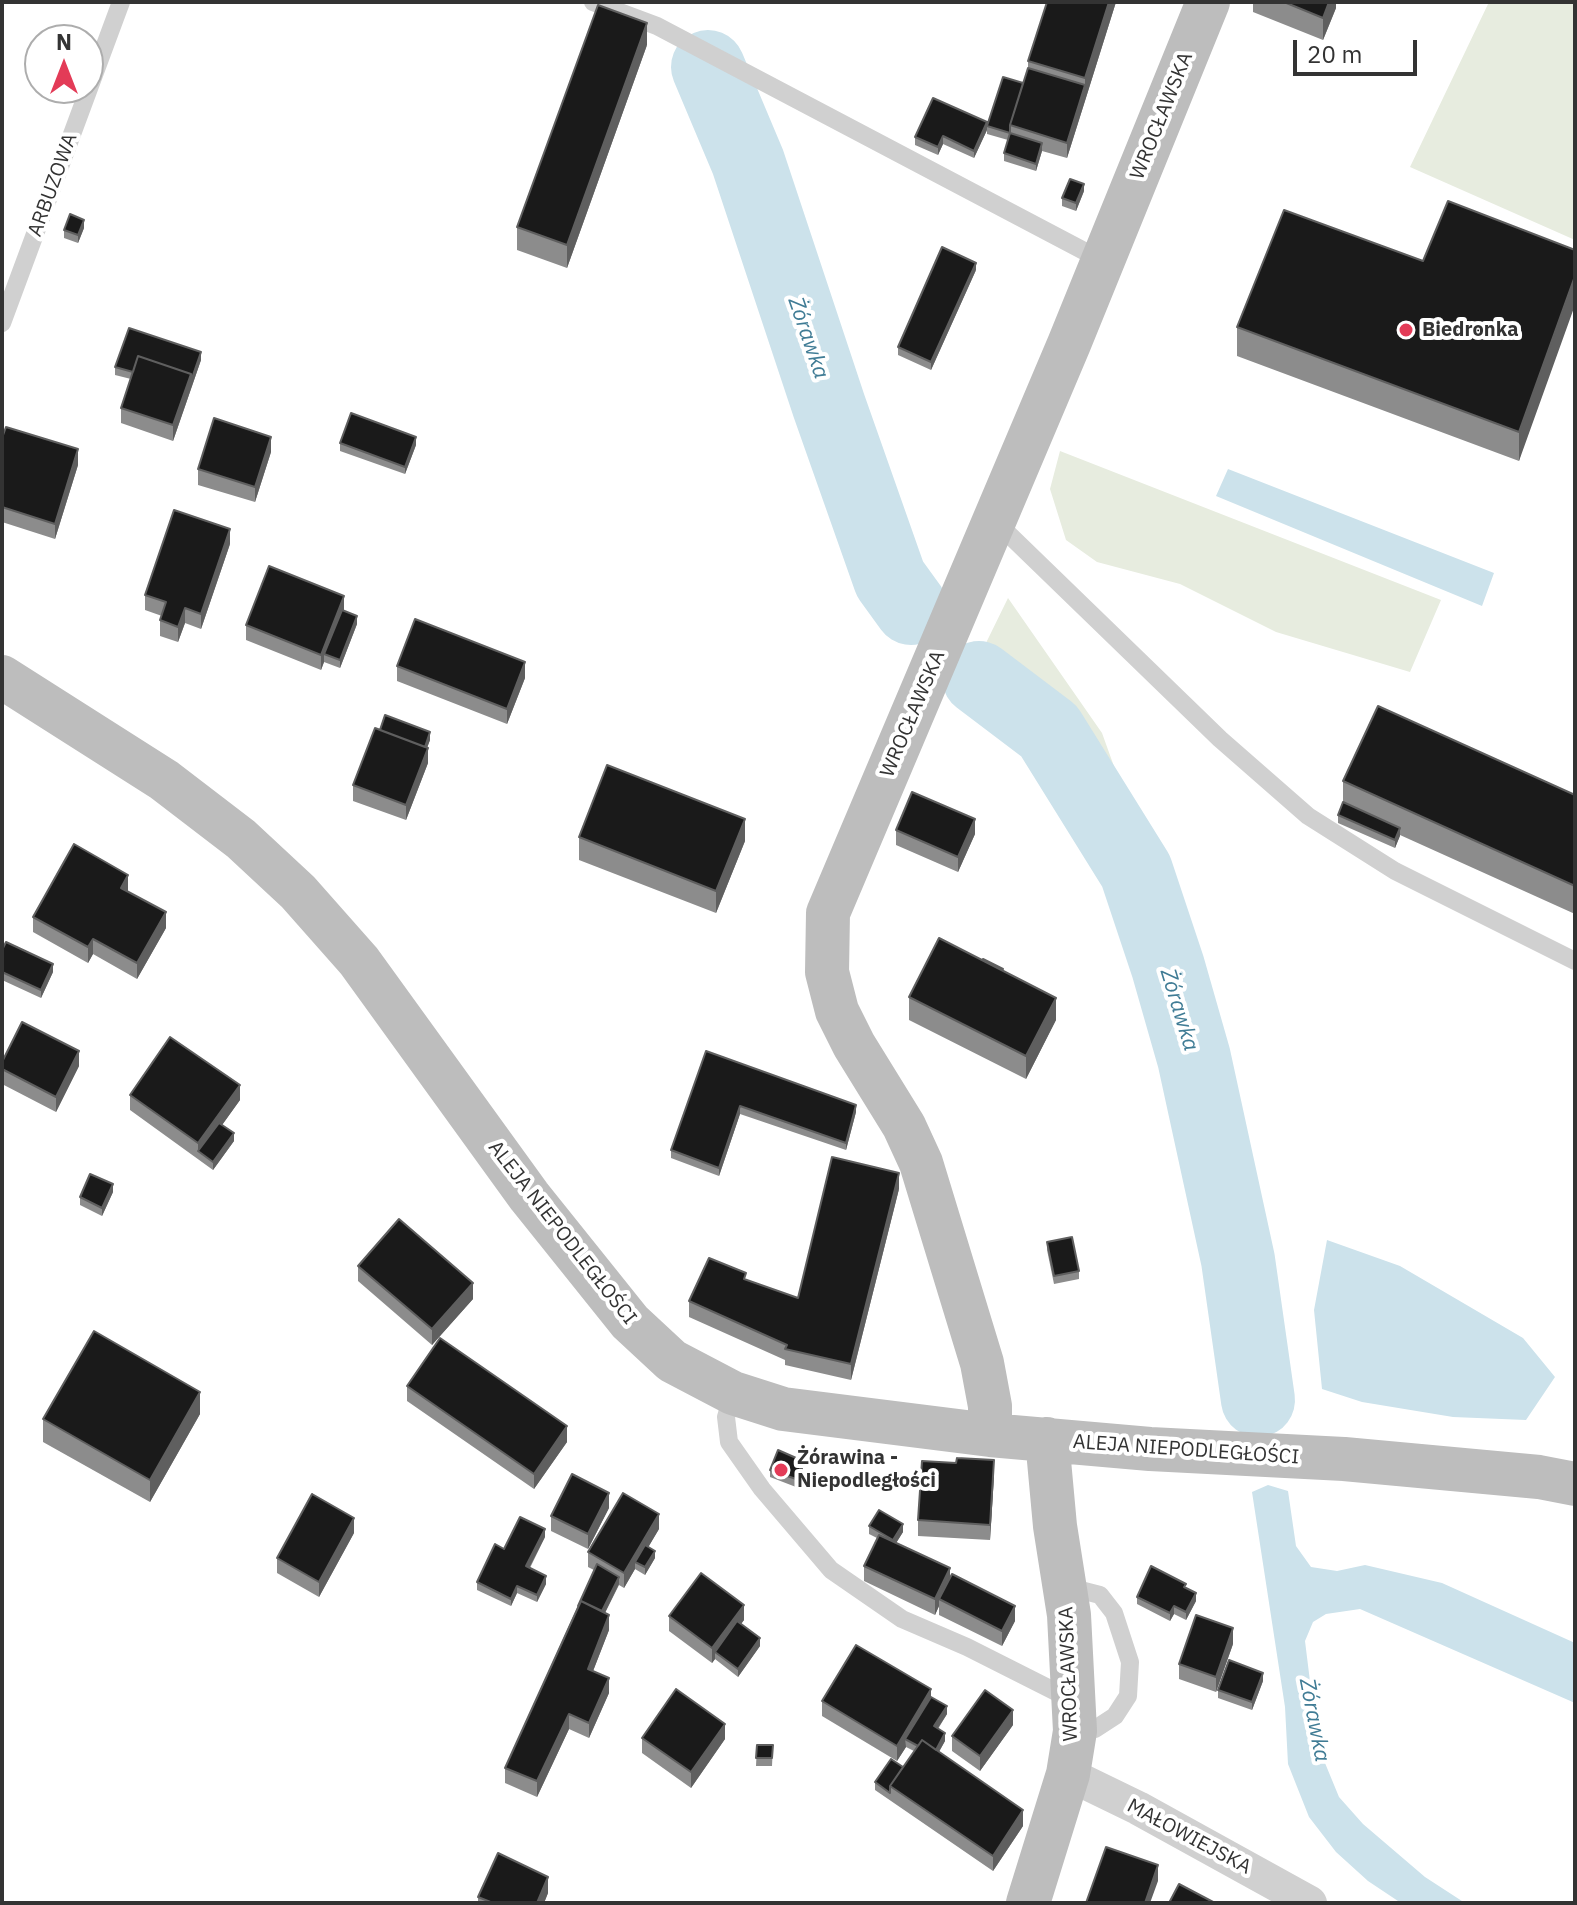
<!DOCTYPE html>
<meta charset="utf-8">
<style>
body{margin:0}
#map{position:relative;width:1577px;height:1905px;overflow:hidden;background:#fff;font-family:"IBM Plex Sans",sans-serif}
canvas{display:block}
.frame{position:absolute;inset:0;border:4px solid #333;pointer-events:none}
.north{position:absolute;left:24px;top:24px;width:80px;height:80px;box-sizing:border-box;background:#fff;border:2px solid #adadad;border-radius:50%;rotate:0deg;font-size:22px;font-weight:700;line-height:32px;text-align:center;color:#333}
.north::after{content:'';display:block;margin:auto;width:28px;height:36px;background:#e33b57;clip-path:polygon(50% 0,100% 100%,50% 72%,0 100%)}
.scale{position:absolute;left:1293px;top:40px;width:124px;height:36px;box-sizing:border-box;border:4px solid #333;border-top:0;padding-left:10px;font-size:24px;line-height:28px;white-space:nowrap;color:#333;-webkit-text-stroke:6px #fff;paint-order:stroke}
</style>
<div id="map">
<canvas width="1577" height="1905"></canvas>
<div class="frame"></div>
<div class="north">N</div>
<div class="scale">20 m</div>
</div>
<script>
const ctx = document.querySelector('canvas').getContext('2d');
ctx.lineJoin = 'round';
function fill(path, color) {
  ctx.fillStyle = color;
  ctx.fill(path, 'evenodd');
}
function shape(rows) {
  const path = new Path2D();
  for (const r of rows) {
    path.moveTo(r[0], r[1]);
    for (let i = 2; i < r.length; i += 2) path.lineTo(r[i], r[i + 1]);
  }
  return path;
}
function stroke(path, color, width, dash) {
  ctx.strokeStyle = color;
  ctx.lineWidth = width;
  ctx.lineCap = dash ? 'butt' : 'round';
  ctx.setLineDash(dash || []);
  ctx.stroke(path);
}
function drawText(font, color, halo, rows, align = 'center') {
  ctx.font = font + ' "IBM Plex Sans",sans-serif';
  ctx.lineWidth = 8;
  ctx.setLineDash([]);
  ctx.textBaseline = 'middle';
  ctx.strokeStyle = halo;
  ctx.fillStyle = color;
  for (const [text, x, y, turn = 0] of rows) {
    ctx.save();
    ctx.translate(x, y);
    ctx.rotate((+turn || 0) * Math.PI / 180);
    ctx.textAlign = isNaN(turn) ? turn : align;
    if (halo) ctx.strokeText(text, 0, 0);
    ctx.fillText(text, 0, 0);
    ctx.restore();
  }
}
fill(shape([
 [1489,2,1575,2,1575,240,1410,167],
 [1060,451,1441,600,1410,672,1276,632,1180,584,1097,562,1066,540,1050,489],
 [1008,598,1102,733,1134,822,1217,1029,1267,1235,1252,1260,1248,1254,1241,1209,1201,1027,1134,850,1035,707,986,643]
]), '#e7ecdf');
fill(shape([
 [1228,469,1494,573,1482,606,1216,496],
 [1327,1240,1400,1266,1523,1338,1555,1377,1526,1420,1453,1417,1362,1402,1322,1389,1314,1310],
 [1268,1485,1288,1491,1296,1546,1311,1567,1337,1571,1365,1565,1442,1583,1575,1643,1575,1703,1360,1609,1326,1614,1313,1622,1305,1641,1318,1746,1339,1797,1363,1824,1425,1877,1465,1903,1401,1903,1368,1881,1336,1852,1309,1817,1288,1764,1285,1707,1252,1492]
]), '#cce2eb');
stroke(shape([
 [708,67,748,162,829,406,890,579,911,608],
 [979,678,1049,731,1136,871,1168,967,1194,1058,1238,1260,1258,1400]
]), '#cce2eb', 74);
stroke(shape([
 [593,2,657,26,1103,261],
 [2,323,121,2],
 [994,520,1220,739,1308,816,1395,871,1575,961],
 [733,1393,726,1417,729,1442,762,1489,831,1570,902,1619,967,1647,1072,1700],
 [1065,1586,1100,1595,1114,1613,1130,1662,1128,1696,1115,1716,1095,1729,1075,1731]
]), '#d0d0d0', 18);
stroke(shape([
 [1068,1774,1138,1808,1310,1903]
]), '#d0d0d0', 34);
stroke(shape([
 [2,677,164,780,241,839,298,892,359,961,529,1196,630,1322,672,1361,733,1393,783,1409,990,1435,1150,1449,1344,1459,1539,1477,1575,1484],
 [990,1435,990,1406,982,1363,921,1163,904,1126,854,1045,837,1011,827,972,828,913,1069,344,1208,2],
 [1028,1903,1068,1774,1075,1731,1069,1615,1055,1526,1047,1439]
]), '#bdbdbd', 44);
fill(shape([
 [1047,2,1116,2,1067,158,1042,151,1036,171,1004,161,1004,153,1008,140,987,134,987,126,1023,83,1028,68,1028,61],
 [1253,2,1336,2,1336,8,1323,40,1253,12],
 [647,45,567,268,517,250,517,227],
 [987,130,974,158,943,144,938,155,915,145,915,137],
 [1084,191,1076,211,1062,206,1062,198],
 [84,228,78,243,64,238,64,230],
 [1575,250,1519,461,1237,356,1237,327,1423,261],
 [976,270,931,370,898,355,898,347],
 [201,360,173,441,121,423,121,408,131,379,115,375,115,367],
 [2,438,78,465,55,539,2,522],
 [340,443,416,445,405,474,340,451],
 [271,452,255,502,198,485,198,469],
 [230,544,201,629,185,623,178,642,160,636,160,620,162,616,145,610,145,595],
 [344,611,357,624,340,668,324,662,321,670,246,640,246,625],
 [397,666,525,678,507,724,397,681],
 [380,730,430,740,427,748,428,763,406,820,353,801,353,785],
 [1343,781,1575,795,1575,914,1400,835,1395,848,1338,823,1338,815,1343,802],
 [896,830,975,834,958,872,896,845],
 [579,837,745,841,716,913,579,860],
 [128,891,128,892,166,928,137,979,93,954,88,963,33,932,33,917],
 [2,950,53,972,41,998,2,980],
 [1003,971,1056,1020,1026,1079,909,1020,909,997],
 [706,1051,856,1112,846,1150,740,1114,719,1176,671,1158,671,1150],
 [2,1062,79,1066,56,1112,2,1084],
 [130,1095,240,1100,222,1125,234,1141,213,1170,130,1110],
 [899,1189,851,1380,785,1365,785,1360,689,1317,689,1301,746,1280,798,1298],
 [113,1192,102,1216,80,1205,80,1197],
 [1047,1242,1079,1271,1079,1279,1054,1284,1047,1250],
 [358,1266,473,1299,432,1345,358,1281],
 [407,1386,567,1442,534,1489,407,1401],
 [200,1414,150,1502,43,1442,43,1419],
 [803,1468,796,1487,770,1477,770,1470],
 [994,1475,990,1540,918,1536,918,1520],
 [609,1508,588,1549,551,1531,551,1516],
 [869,1526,903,1532,896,1543,1015,1621,1002,1646,939,1615,939,1606,935,1615,864,1581,864,1566,877,1538,869,1534],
 [659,1529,648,1547,655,1558,645,1575,635,1569,624,1588,619,1585,605,1613,609,1630,593,1671,609,1693,589,1738,569,1729,537,1797,505,1783,505,1768,594,1570,588,1567,588,1552],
 [354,1533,319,1597,277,1573,277,1558],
 [545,1537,530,1568,546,1584,537,1602,517,1593,511,1606,477,1590,477,1582,504,1549],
 [1186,1588,1196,1601,1186,1620,1174,1614,1170,1621,1137,1604,1137,1597],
 [669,1616,744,1620,741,1624,760,1646,738,1677,715,1659,712,1663,669,1631],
 [1233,1644,1216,1692,1179,1679,1179,1664],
 [1263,1681,1252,1710,1218,1698,1218,1690],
 [931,1697,947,1714,938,1729,945,1741,939,1752,1023,1826,993,1871,875,1790,875,1782,903,1767,914,1751,906,1747,897,1761,822,1716,822,1701],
 [1013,1725,980,1771,952,1751,952,1736],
 [642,1738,725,1739,691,1788,642,1753],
 [757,1745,773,1745,772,1766,756,1766],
 [548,1893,544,1903,478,1903,478,1897]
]), '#8c8c8c');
fill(shape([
 [1109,2,1116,2,1085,101,1085,78],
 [1329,2,1336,2,1336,8,1323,40,1323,18],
 [647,23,647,45,567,268,567,245],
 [1085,85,1085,101,1067,158,1067,143],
 [987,122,987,130,974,158,974,151],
 [943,136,943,144,938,155,938,147],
 [1042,143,1042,151,1036,171,1036,164],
 [1084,184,1084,191,1076,211,1076,203],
 [84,220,84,228,78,243,78,235],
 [976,263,976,270,931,370,931,362],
 [1575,276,1575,305,1519,461,1519,432],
 [201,352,201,360,173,441,173,425,191,374],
 [271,437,271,452,255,502,255,487],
 [416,437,416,445,405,474,405,467],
 [78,449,78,465,55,539,55,524],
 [230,529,230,544,201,629,201,614],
 [344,596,344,611,324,654,324,662,321,670,321,655],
 [185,608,185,623,178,642,178,627],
 [357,616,357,624,340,668,340,660],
 [525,662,525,678,507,724,507,709],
 [430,732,430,740,422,761,422,753],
 [428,748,428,763,406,820,406,805],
 [745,819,745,841,716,913,716,891],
 [975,819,975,834,958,872,958,857],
 [1400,828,1400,836,1395,848,1395,840],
 [128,875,128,891,121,904,121,888],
 [166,912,166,928,137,979,137,963],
 [93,939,93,954,88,963,88,947],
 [53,964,53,972,41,998,41,990],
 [1056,998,1056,1020,1026,1079,1026,1056],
 [79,1051,79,1066,56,1112,56,1097],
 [240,1085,240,1100,202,1153,198,1151,198,1143],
 [856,1105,856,1112,846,1150,846,1143],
 [740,1106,740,1114,719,1176,719,1168],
 [234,1133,234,1141,213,1170,213,1162],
 [899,1173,899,1189,851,1380,851,1364],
 [113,1184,113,1192,102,1216,102,1208],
 [473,1283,473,1299,432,1345,432,1329],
 [200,1392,200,1414,150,1502,150,1480],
 [567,1426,567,1442,534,1489,534,1474],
 [994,1460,994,1475,990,1540,990,1525],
 [803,1461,803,1468,796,1487,796,1479],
 [609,1493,609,1508,588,1549,588,1534],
 [659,1514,659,1529,639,1563,635,1562,635,1569,624,1588,624,1573],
 [354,1518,354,1533,319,1597,319,1582],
 [903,1524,903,1532,893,1548,893,1540],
 [545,1529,545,1537,526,1574,526,1566],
 [655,1551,655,1558,645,1575,645,1567],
 [950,1568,950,1584,939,1599,939,1606,935,1615,935,1599],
 [546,1576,546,1584,537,1602,537,1595],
 [619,1577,619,1584,600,1623,600,1615],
 [517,1586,517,1593,511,1606,511,1599],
 [1196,1593,1196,1601,1186,1620,1186,1612],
 [744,1605,744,1620,718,1655,715,1652,715,1659,712,1663,712,1648],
 [1015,1606,1015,1621,1002,1646,1002,1631],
 [1174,1606,1174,1614,1170,1621,1170,1613],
 [609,1615,609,1630,588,1684,588,1669],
 [1233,1628,1233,1644,1216,1692,1216,1677],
 [760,1638,760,1646,738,1677,738,1669],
 [1263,1673,1263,1681,1252,1710,1252,1702],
 [609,1678,609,1693,589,1738,589,1723],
 [931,1689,931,1705,905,1739,906,1747,897,1761,897,1746],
 [947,1706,947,1714,934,1734,934,1726],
 [1013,1710,1013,1725,980,1771,980,1756],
 [569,1714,569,1729,537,1797,537,1781],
 [725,1724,725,1739,691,1788,691,1772],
 [945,1733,945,1741,933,1762,933,1754],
 [1023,1810,1023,1826,993,1871,993,1856],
 [1158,1865,1158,1881,1150,1903,1145,1903],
 [548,1877,548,1893,544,1903,537,1903]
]), '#5f5f5f');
const building = shape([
 [1047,2,1109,2,1085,78,1028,61,1047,2],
 [1284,2,1329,2,1323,18,1284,2],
 [598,5,647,23,567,245,517,227,598,5],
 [1028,68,1085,85,1067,143,1010,125,1028,68],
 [1003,77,1023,83,1010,125,1010,133,987,126,1003,77],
 [933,98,987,122,974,151,943,136,938,147,915,137,933,98],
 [1010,133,1042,143,1036,164,1004,153,1010,133],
 [1070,179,1084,184,1076,203,1062,198,1070,179],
 [1448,201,1575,250,1575,276,1519,432,1237,327,1284,210,1423,261,1448,201],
 [70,214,84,220,78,235,64,230,70,214],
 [942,247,976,263,931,362,898,347,942,247],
 [129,328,201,352,191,381,191,374,138,356,133,372,115,367,129,328],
 [138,356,191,374,173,425,121,408,138,356],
 [351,413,416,437,405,467,340,443,351,413],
 [214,418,271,437,255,487,198,469,214,418],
 [6,427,78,449,55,524,2,507,2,438,6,427],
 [174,510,230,529,201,614,185,608,178,627,160,620,166,602,145,595,174,510],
 [269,566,344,596,321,655,246,625,269,566],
 [342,610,357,616,340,660,324,654,342,610],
 [415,619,525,662,507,709,397,666,415,619],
 [1378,706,1575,795,1575,886,1343,781,1378,706],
 [385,715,430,732,425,747,380,730,385,715],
 [375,728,428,748,406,805,353,785,375,728],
 [607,765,745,819,716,891,579,837,607,765],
 [912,792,975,819,958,857,896,830,912,792],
 [1343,802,1400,828,1395,840,1338,815,1343,802],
 [74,844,128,875,121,888,166,912,137,963,93,939,88,947,33,917,74,844],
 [939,938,1056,998,1026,1056,909,997,939,938],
 [6,942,53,964,41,990,2,972,2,950,6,942],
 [983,959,1003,969,1002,970,982,960,983,959],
 [22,1022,79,1051,56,1097,2,1069,2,1062,22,1022],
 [170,1037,240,1085,198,1143,130,1095,170,1037],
 [706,1051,856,1105,846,1143,740,1106,719,1168,671,1150,706,1051],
 [219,1123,234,1133,213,1162,198,1151,219,1123],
 [832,1157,899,1173,851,1364,785,1349,787,1345,689,1301,709,1258,746,1273,744,1279,798,1298,832,1157],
 [90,1174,113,1184,102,1208,80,1197,90,1174],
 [399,1219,473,1283,432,1329,358,1266,399,1219],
 [1072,1237,1079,1271,1054,1276,1047,1242,1072,1237],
 [94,1331,200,1392,150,1480,43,1419,94,1331],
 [440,1338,567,1426,534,1474,407,1386,440,1338],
 [778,1450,803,1461,796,1479,770,1470,778,1450],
 [957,1458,994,1460,990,1525,918,1520,922,1461,956,1463,957,1458],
 [572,1474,609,1493,588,1534,551,1516,572,1474],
 [623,1493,659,1514,624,1573,588,1552,623,1493],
 [312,1494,354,1518,319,1582,277,1558,312,1494],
 [879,1510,903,1524,893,1540,869,1526,879,1510],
 [520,1517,545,1529,526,1566,546,1576,537,1595,517,1586,511,1599,477,1582,495,1544,504,1549,520,1517],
 [879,1535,950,1568,935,1599,864,1566,879,1535],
 [645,1545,655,1551,645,1567,635,1562,645,1545],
 [597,1564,619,1577,602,1611,581,1601,578,1606,597,1564],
 [1151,1566,1186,1584,1184,1587,1196,1593,1186,1612,1174,1606,1170,1613,1137,1597,1151,1566],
 [701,1573,744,1605,712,1648,669,1616,701,1573],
 [952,1574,1015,1606,1002,1631,939,1599,952,1574],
 [581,1601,609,1615,588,1669,609,1678,589,1723,569,1714,537,1781,505,1768,581,1601],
 [1196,1615,1233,1628,1216,1677,1179,1664,1196,1615],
 [737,1621,760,1638,738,1669,715,1652,737,1621],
 [856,1645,931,1689,897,1746,822,1701,856,1645],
 [1229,1660,1263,1673,1252,1702,1218,1690,1229,1660],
 [676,1689,725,1724,691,1772,642,1738,676,1689],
 [985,1690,1013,1710,980,1756,952,1736,985,1690],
 [931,1697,947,1706,934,1726,945,1733,936,1750,922,1740,918,1746,905,1739,931,1697],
 [922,1740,1023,1810,993,1856,890,1786,922,1740],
 [757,1745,773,1745,772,1758,756,1758,757,1745],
 [891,1759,903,1767,890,1786,890,1793,875,1782,891,1759],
 [1106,1847,1158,1865,1145,1903,1086,1903,1106,1847],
 [498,1853,548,1877,537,1903,493,1903,478,1897,498,1853],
 [1179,1884,1215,1903,1169,1903,1179,1884]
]);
fill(building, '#1a1a1a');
stroke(building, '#5f5f5f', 2);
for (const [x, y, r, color] of [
 [1406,330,8,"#e33b57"],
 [781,1470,8,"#e33b57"]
]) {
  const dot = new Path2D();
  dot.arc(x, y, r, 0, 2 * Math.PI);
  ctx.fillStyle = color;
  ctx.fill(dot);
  stroke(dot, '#fff', 3);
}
drawText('20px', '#333', '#fff', [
 ["WROCŁAWSKA",1162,116,-68],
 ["ARBUZOWA",53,185,-70],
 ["WROCŁAWSKA",913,714,-67],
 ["ALEJA NIEPODLEGŁOŚCI",562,1233,52],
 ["ALEJA NIEPODLEGŁOŚCI",1186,1450,4],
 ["WROCŁAWSKA",1069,1674,-92],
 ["MAŁOWIEJSKA",1189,1837,28]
]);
drawText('bold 20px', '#333', '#fff', [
 ["Biedronka",1422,330],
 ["Żórawina -",797,1458],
 ["Niepodległości",797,1481]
], 'left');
drawText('italic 22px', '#407c95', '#fff', [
 ["Żórawka",808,338,71],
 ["Żórawka",1179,1010,73],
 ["Żórawka",1314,1720,79]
]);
</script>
